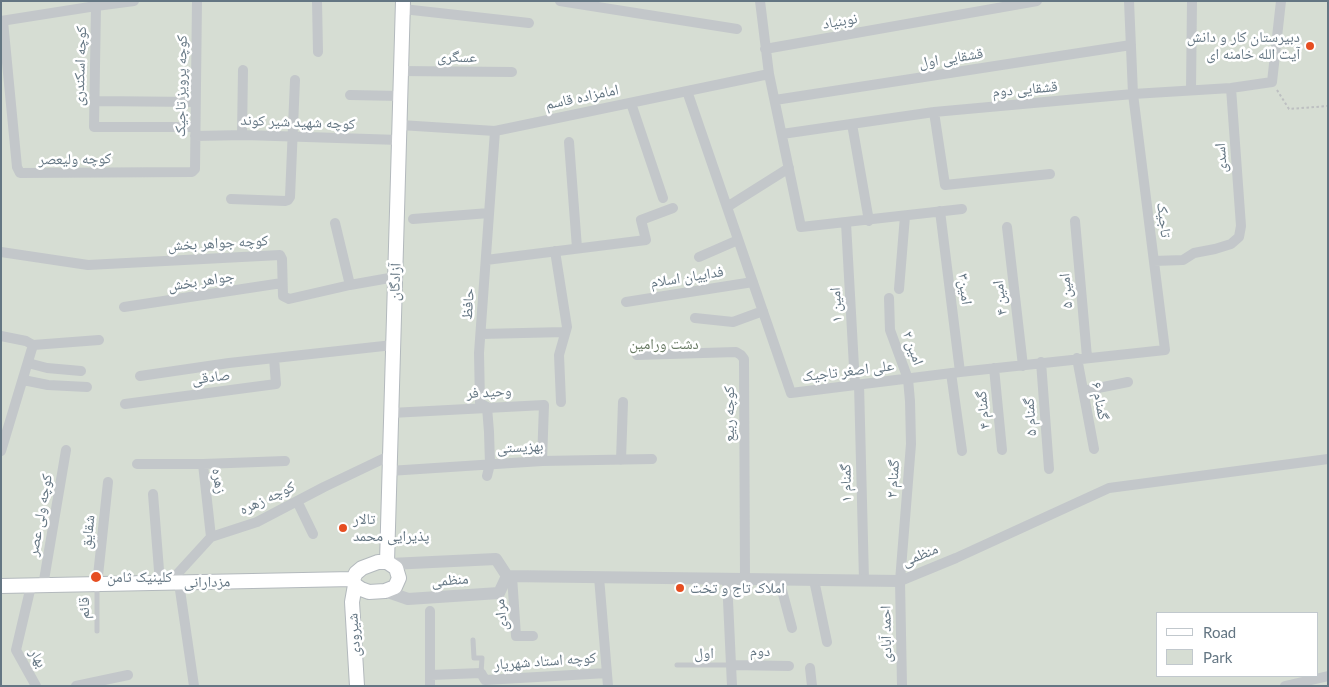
<!DOCTYPE html>
<meta charset="utf-8">
<style>
body{margin:0}
#map{position:relative;width:1329px;height:687px;overflow:hidden;background:#f6f6f2;font-family:Lato,sans-serif}
canvas{display:block}
.frame{position:absolute;inset:0;border:2px solid #647683;pointer-events:none}
.legend{position:absolute;left:1156px;top:612px;width:162px;height:65px;box-sizing:border-box;background:#fff;border:1px solid #c1c8cd;margin:0;padding:6px 9px;list-style:none;font-size:15px;color:#647683}
.legend li{display:flex;align-items:center;gap:10px;height:25px}
.legend b{width:25px;border:1px solid #c1c8cd}
</style>
<div id="map">
<canvas width="1329" height="687"></canvas>
<div class="frame"></div>
<ul class="legend">
<li><b style="height:6px;background:#fff"></b>Road</li>
<li><b style="height:14px;background:#d6ddd3"></b>Park</li>
</ul>
</div>
<script>
const ctx = document.querySelector('canvas').getContext('2d');
ctx.lineJoin = 'round';
function fill(path, color) {
  ctx.fillStyle = color;
  ctx.fill(path, 'evenodd');
}
function shape(rows) {
  const path = new Path2D();
  for (const r of rows) {
    path.moveTo(r[0], r[1]);
    for (let i = 2; i < r.length; i += 2) path.lineTo(r[i], r[i + 1]);
  }
  return path;
}
function stroke(path, color, width, dash) {
  ctx.strokeStyle = color;
  ctx.lineWidth = width;
  ctx.lineCap = dash ? 'butt' : 'round';
  ctx.setLineDash(dash || []);
  ctx.stroke(path);
}
function drawText(font, color, halo, rows, align = 'center') {
  ctx.font = font + ' Lato,"Noto Naskh Arabic",sans-serif';
  ctx.lineWidth = 5;
  ctx.setLineDash([]);
  ctx.textBaseline = 'middle';
  ctx.strokeStyle = halo;
  ctx.fillStyle = color;
  for (const [text, x, y, turn = 0] of rows) {
    ctx.save();
    ctx.translate(x, y);
    ctx.rotate((+turn || 0) * Math.PI / 180);
    ctx.textAlign = isNaN(turn) ? turn : align;
    if (halo) ctx.strokeText(text, 0, 0);
    ctx.fillText(text, 0, 0);
    ctx.restore();
  }
}
fill(shape([
 [1,1,1328,1,1328,686,1,686],
 [1158,613,1318,613,1318,676,1158,676]
]), '#d6ddd3');
const secondary = shape([
 [378,562,387,562,396,568,399,578,395,587,385,591,369,592,361,589,355,585,353,579,356,573,362,568,378,562],
 [387,562,403,1],
 [355,585,352,602,357,686],
 [1,586,353,579]
]);
stroke(secondary, '#b3b9bd', 16);
stroke(shape([
 [1277,90,1289,109,1328,106]
]), '#bdbfc1', 2, [2.5, 2.5]);
stroke(shape([
 [97,585,97,631],
 [473,640,474,658,482,658,481,673],
 [677,665,731,665]
]), '#c3c7ca', 5);
stroke(shape([
 [317,1,318,52],
 [560,1,737,29],
 [760,1,769,74,801,227,962,209],
 [96,6,94,127,195,127],
 [403,9,529,23],
 [1,21,96,6,134,1],
 [3,21,17,167,20,173,192,172,195,169,197,1],
 [765,49,1037,1],
 [401,71,512,72],
 [1191,90,1192,1],
 [687,91,791,393,960,372,1165,350,1133,94,1129,1],
 [350,95,400,96],
 [775,100,1131,45],
 [94,101,195,102],
 [631,103,663,198],
 [934,112,945,185,1050,174],
 [852,124,869,221],
 [400,125,495,131,769,74],
 [782,134,934,112,1133,94,1231,88,1272,82,1281,1],
 [242,135,243,70],
 [195,136,245,135,399,140],
 [569,142,577,248],
 [231,199,285,201,288,200,290,197,295,80],
 [727,207,789,168],
 [940,211,960,372],
 [413,219,489,213],
 [1075,221,1087,357],
 [335,223,350,285],
 [846,223,855,385],
 [1007,227,1023,366],
 [555,251,567,327,559,355,561,402],
 [1,252,88,265,280,255,282,259,283,296,289,299,350,285,395,277],
 [699,257,738,240],
 [486,260,646,240,641,220,673,208],
 [1154,261,1183,260,1194,253,1215,249,1231,244,1239,237,1241,226,1231,88],
 [899,289,905,216],
 [889,298,890,330,908,379,910,401,911,444,900,581,902,686],
 [626,302,753,282],
 [124,307,282,283],
 [695,318,733,322,763,311],
 [481,334,565,332],
 [1,336,26,341,33,345,99,340],
 [637,355,736,352,741,355,744,359,745,579],
 [1077,358,1094,449],
 [1041,362,1049,469],
 [28,363,47,368,81,371],
 [994,368,1002,450],
 [951,373,962,451],
 [140,376,229,363,393,345],
 [23,380,48,385,87,387],
 [859,384,864,580],
 [1083,391,1128,382],
 [125,404,276,384,274,358],
 [391,413,544,405,542,461],
 [1,451,33,345],
 [621,460,623,402],
 [137,464,203,464,211,537],
 [203,464,285,461],
 [389,471,542,461,652,459],
 [487,476,490,464,489,432,487,407,480,403,479,353,495,131],
 [153,494,160,583],
 [297,501,313,534],
 [512,576,516,636,533,636],
 [599,577,608,686],
 [727,579,732,686],
 [779,579,792,628],
 [814,580,827,642],
 [900,581,956,558,1109,488,1328,459],
 [169,583,211,537,257,522,324,487,389,456],
 [179,583,194,686],
 [97,585,108,482],
 [31,586,16,650,36,686],
 [43,586,66,450],
 [731,665,789,666],
 [810,668,812,686],
 [430,675,481,673,485,680,607,673],
 [76,686,128,675],
 [430,686,430,611],
 [1285,686,1328,676]
]), '#c3c7ca', 10);
stroke(shape([
 [507,576,900,581],
 [385,591,408,599,499,593,507,576,496,559,390,564]
]), '#c3c7ca', 12);
stroke(secondary, '#fff', 14);
for (const [x, y, r, color] of [
 [1310,46,5,"#e64e21"],
 [343,528,5,"#e64e21"],
 [96,577,6,"#e64e21"],
 [680,588,5,"#e64e21"]
]) {
  const dot = new Path2D();
  dot.arc(x, y, r, 0, 2 * Math.PI);
  ctx.fillStyle = color;
  ctx.fill(dot);
  stroke(dot, '#fff', 2);
}
drawText('15px', '#647683', '#fff', [
 ["نوبنیاد",840,21,-10],
 ["عسگری",457,57,1],
 ["قشقایی اول",951,58,-9],
 ["کوچه اسکندری",80,66,-88],
 ["کوچه پرویز تاجیک",181,86,-89],
 ["قشقایی دوم",1025,89,-5],
 ["امامزاده قاسم",582,97,-12],
 ["کوچه شهید شیر کوند",298,122,2],
 ["اسدی",1221,158,-94],
 ["کوچه ولیعصر",75,159,-1],
 ["تاجیک",1164,220,83],
 ["کوچه جواهر بخش",218,243,-3],
 ["فداییان اسلام",687,277,-9],
 ["جواهر بخش",201,281,-9],
 ["آزادگان",395,282,-88],
 ["امین۳",965,289,83],
 ["امین ۵",1066,291,-95],
 ["امین ۴",1000,298,-97],
 ["حافظ",468,304,-86],
 ["امین ۱",836,305,-93],
 ["امین ۲",913,348,70],
 ["علی اصغر تاجیک",848,371,-7],
 ["صادقی",211,377,-7],
 ["وحید فر",489,392,-3],
 ["گمنام ۶",1100,401,79],
 ["گمنام ۴",983,410,-96],
 ["کوچه ربیع",729,414,-90],
 ["گمنام ۵",1030,417,-94],
 ["بهزیستی",520,447,-3],
 ["گمنام ۲",893,479,-86],
 ["زهره",219,481,81],
 ["گمنام ۱",846,483,-91],
 ["کوچه زهره",267,498,-25],
 ["کوچه ولی عصر",40,515,-80],
 ["شقایق",88,532,-84],
 ["منظمی",920,555,-22],
 ["منظمی",450,580,-4],
 ["مزدارانی",207,582,-1],
 ["قائم",84,608,-90],
 ["مرادی",501,615,-97],
 ["احمد آبادی",886,634,-91],
 ["شیرودی",354,635,-94],
 ["دوم",760,651,1],
 ["اول",704,653],
 ["بهار",38,658,60],
 ["کوچه استاد شهریار",545,661,-4]
]);
drawText('15px', '#647683', '#fff', [
 ["دبیرستان کار و دانش",1300,37,"right"],
 ["آیت الله خامنه ای",1300,54,"right"],
 ["تالار",353,519],
 ["پذیرایی محمد",353,536],
 ["کلینیک ثامن",107,577],
 ["املاک تاج و تخت",690,588]
], 'left');
drawText('15px', '#687a63', '#fff', [
 ["دشت ورامین",664,344]
]);
</script>
